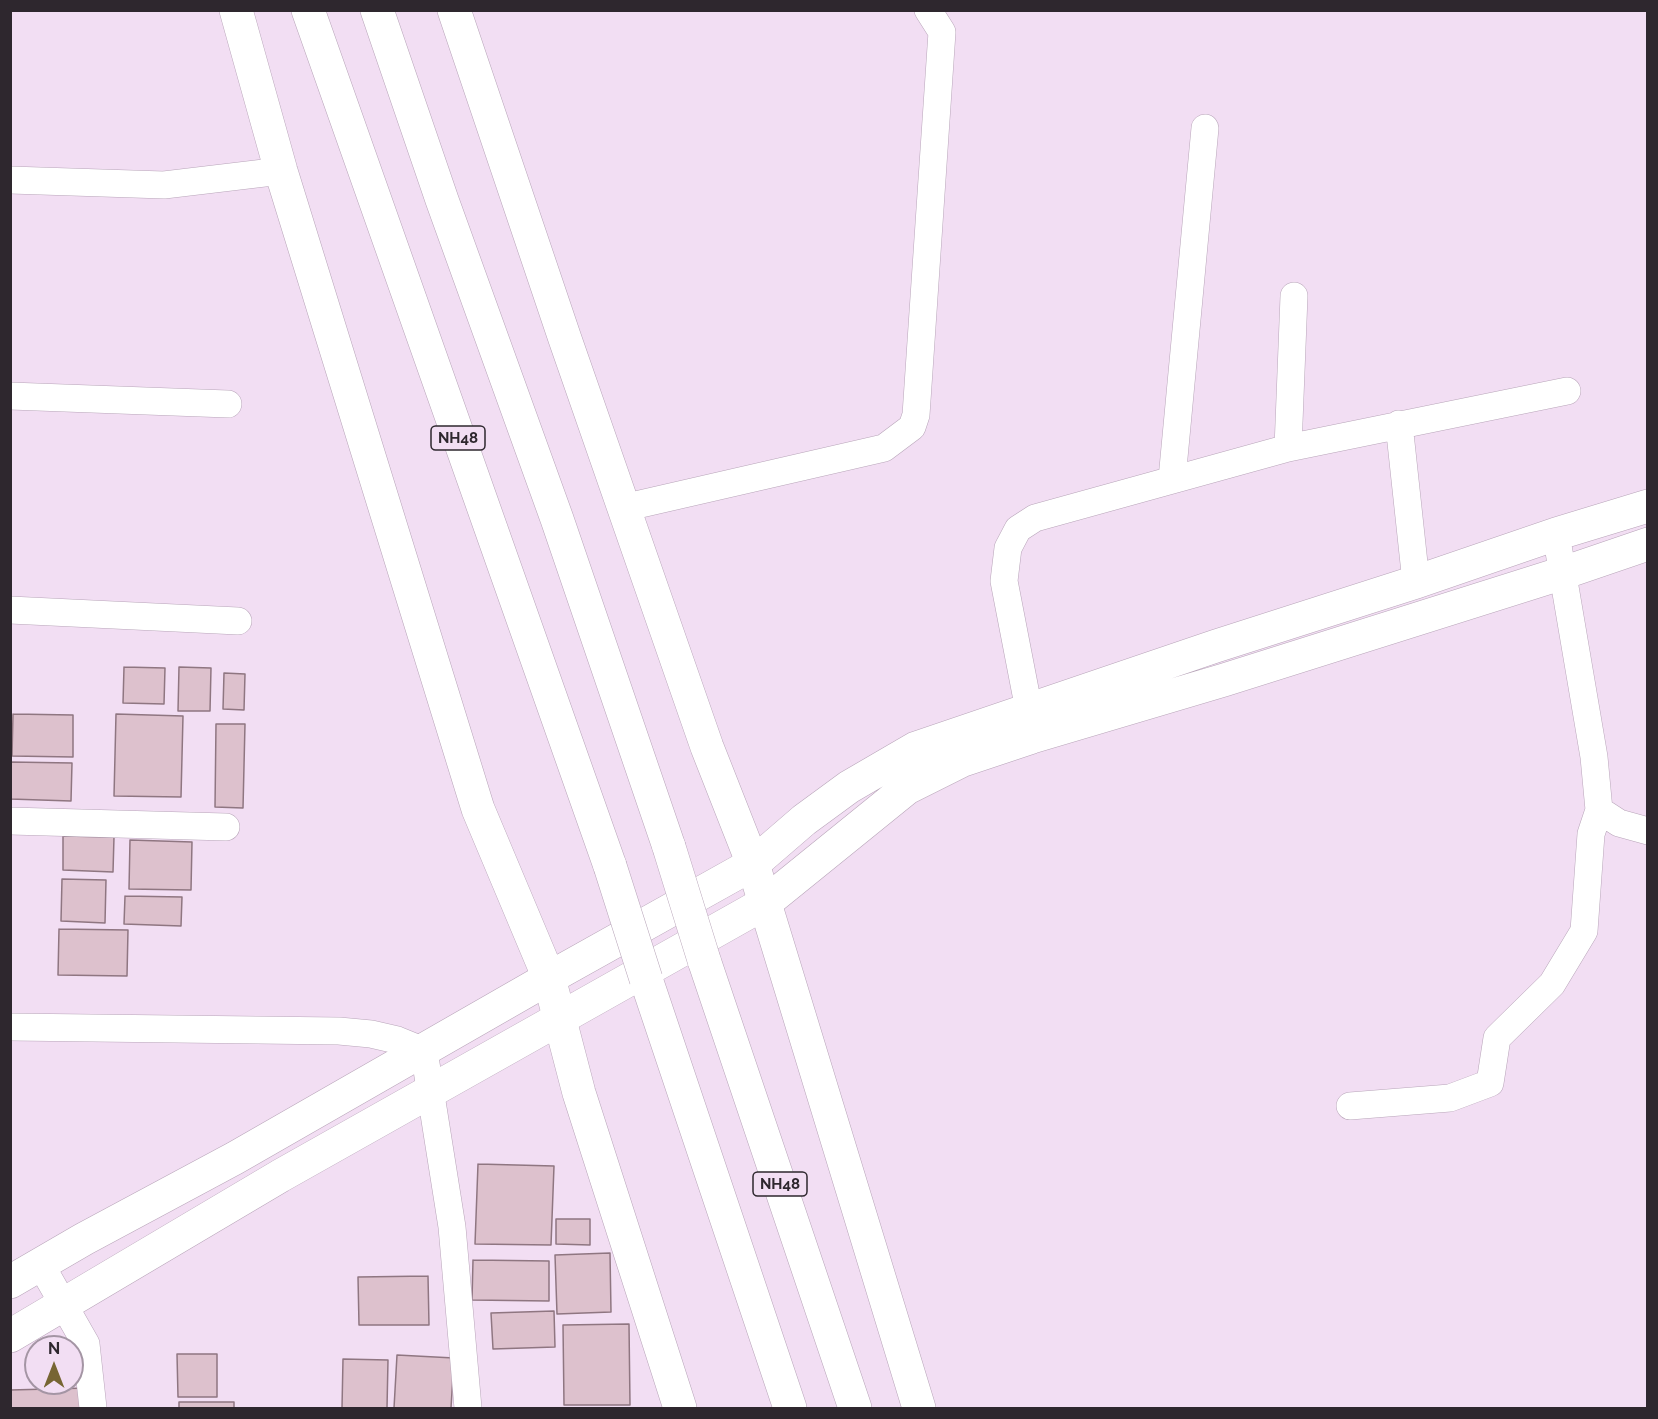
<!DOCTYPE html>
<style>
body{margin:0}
#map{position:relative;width:1658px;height:1419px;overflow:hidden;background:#f2def3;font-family:Raleway,sans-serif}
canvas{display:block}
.frame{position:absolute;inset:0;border:12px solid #2e272e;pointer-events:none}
.north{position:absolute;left:24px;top:1335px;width:60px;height:60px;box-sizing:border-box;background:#f2def3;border:2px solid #a495a4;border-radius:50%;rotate:0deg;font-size:16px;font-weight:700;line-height:24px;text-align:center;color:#2e272e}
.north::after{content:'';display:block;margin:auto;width:21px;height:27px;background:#776533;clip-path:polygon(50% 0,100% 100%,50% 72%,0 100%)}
</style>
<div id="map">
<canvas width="1658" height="1419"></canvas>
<div class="frame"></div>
<div class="north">N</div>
</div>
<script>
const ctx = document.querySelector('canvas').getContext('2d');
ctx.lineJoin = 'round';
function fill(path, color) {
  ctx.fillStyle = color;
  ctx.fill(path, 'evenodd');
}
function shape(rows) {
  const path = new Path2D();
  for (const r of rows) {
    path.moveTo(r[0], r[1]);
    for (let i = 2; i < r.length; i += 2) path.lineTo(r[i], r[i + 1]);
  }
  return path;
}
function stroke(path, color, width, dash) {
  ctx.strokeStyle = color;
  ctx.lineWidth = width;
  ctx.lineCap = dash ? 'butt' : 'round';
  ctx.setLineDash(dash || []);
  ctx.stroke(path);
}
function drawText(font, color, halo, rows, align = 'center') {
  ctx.font = font + ' Raleway,sans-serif';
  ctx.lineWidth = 4.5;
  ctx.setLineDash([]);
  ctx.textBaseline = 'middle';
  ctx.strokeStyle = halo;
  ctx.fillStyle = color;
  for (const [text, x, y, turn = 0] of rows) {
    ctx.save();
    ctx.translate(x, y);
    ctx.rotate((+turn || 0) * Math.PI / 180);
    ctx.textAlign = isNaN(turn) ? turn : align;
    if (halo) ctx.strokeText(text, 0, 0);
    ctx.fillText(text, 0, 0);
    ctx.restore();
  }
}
const building = shape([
 [124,667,165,668,164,704,123,703,124,667],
 [179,667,211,668,210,711,178,711,179,667],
 [224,673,245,674,244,710,223,709,224,673],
 [13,714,73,715,73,757,12,756,13,714],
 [116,714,183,716,181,797,114,796,116,714],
 [216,724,245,724,243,808,215,807,216,724],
 [10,762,72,763,71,801,10,799,10,762],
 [63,836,114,837,113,872,63,870,63,836],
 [130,840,192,842,191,890,129,889,130,840],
 [62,879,106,880,105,923,61,921,62,879],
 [125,896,182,897,181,926,124,924,125,896],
 [59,929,128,930,127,976,58,975,59,929],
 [478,1164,554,1166,551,1245,475,1244,478,1164],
 [556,1219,590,1219,590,1245,556,1244,556,1219],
 [610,1253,611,1312,557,1314,555,1255,610,1253],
 [473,1260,549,1261,549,1301,472,1300,473,1260],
 [428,1276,429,1325,359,1325,358,1277,428,1276],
 [554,1311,555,1347,493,1349,491,1313,554,1311],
 [629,1324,630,1405,564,1405,563,1325,629,1324],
 [177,1354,217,1354,217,1397,178,1397,177,1354],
 [397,1355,454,1358,451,1408,394,1408,397,1355],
 [343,1359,388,1360,387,1408,342,1408,343,1359],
 [88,1388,89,1408,10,1408,10,1390,88,1388],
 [179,1402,234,1402,234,1408,179,1408,179,1402]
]);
fill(building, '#ddc1cd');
stroke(building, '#8f7681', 1.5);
const minor = shape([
 [10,180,164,185,281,171],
 [10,396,228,404],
 [1399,424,1416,582],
 [1288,448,1294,296],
 [1172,479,1205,128],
 [623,508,884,448,912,427,916,415,942,32,928,10],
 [1556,534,1594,757,1599,810,1619,823,1648,831],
 [10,610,238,621],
 [1029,710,1004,581,1008,548,1018,529,1035,518,1288,448,1567,391],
 [10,821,226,827],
 [10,1027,339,1031,371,1034,397,1040,424,1051,452,1227,468,1408],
 [1350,1106,1450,1098,1490,1083,1497,1038,1552,984,1584,931,1591,834,1599,810],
 [41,1265,86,1344,93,1408]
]);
const secondary = shape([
 [10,1282,84,1239,235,1158,549,978,753,864,804,820,849,787,916,748,1216,646,1416,582,1556,534,1648,506],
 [10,1336,280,1176,765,903,907,788,963,760,1032,737,1224,680,1563,573,1648,544]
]);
const trunk = shape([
 [236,10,281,171,478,809,549,978,579,1093,680,1408],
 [308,10,610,866],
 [377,10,442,200,557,519,669,847],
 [454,10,565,339,707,747,753,864,919,1408],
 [704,960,855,1408],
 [646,979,790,1408]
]);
stroke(minor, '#b8a5b9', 28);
stroke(secondary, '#b8a5b9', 34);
stroke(trunk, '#b8a5b9', 34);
stroke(minor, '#fff', 27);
stroke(secondary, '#fff', 33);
stroke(trunk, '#fff', 33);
const trunkBridge = shape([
 [669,847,704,960],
 [610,866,646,979]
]);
stroke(trunkBridge, '#b8a5b9', 34, []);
stroke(trunkBridge, '#fff', 33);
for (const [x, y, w] of [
 [458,438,54],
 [780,1184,54]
]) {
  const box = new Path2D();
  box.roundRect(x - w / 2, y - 12, w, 24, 4.5);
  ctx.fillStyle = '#f2def3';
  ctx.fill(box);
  stroke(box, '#2e272e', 1.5);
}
drawText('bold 15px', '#2e272e', null, [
 ["NH48",458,438],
 ["NH48",780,1184]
]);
</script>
